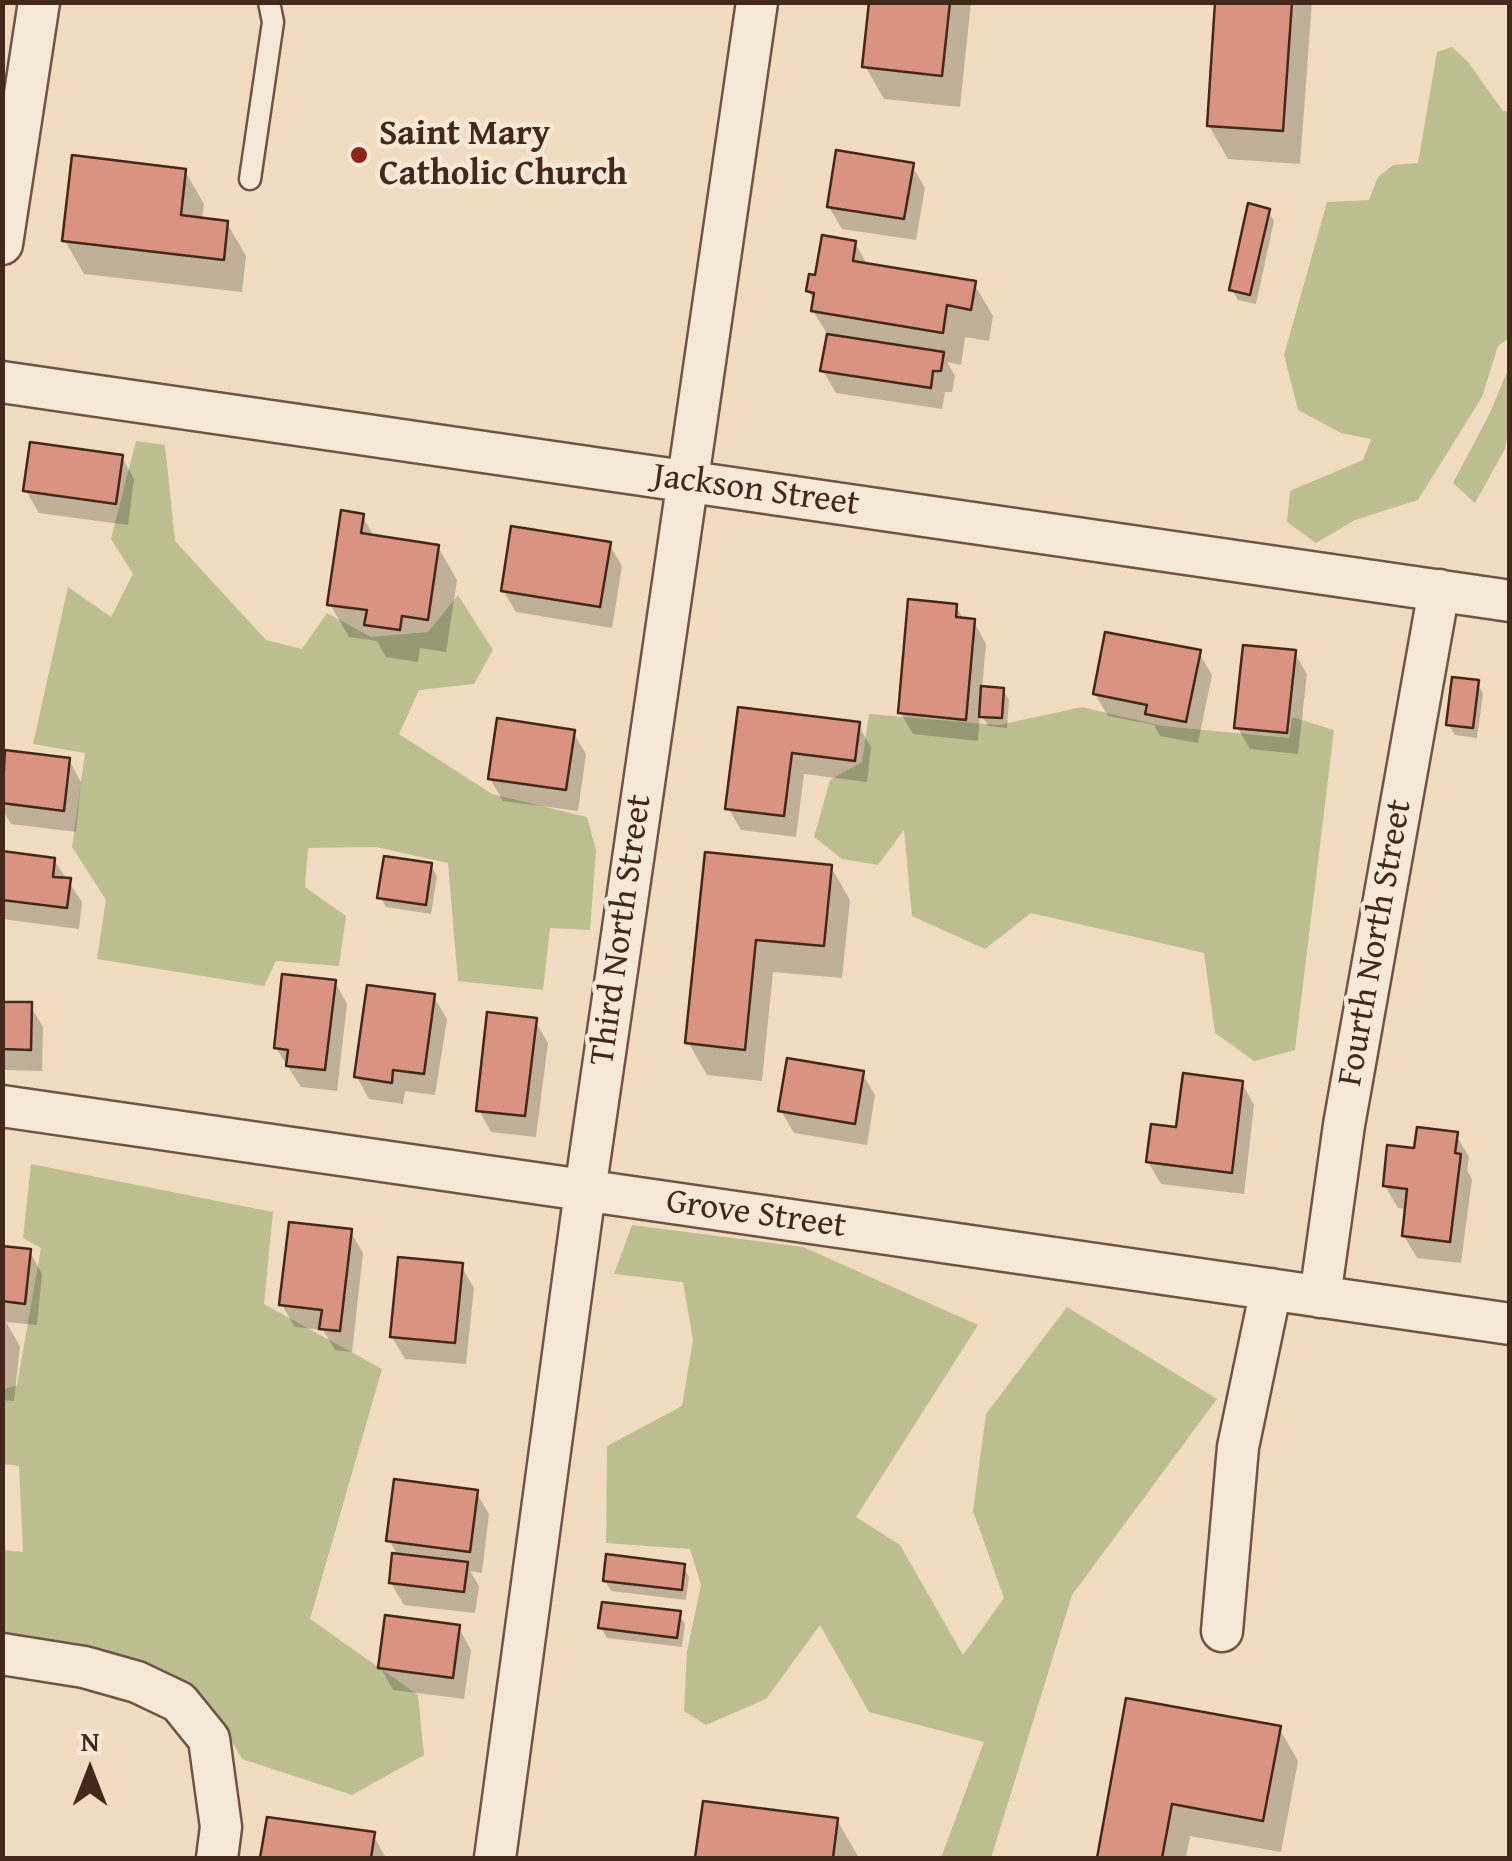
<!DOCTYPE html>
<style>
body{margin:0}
#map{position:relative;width:1512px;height:1861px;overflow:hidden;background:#f1dcc1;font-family:"Gentium Book Plus",serif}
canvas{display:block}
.frame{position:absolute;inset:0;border:5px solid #45281c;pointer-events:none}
.north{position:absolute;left:40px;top:1721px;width:100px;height:100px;-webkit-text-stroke:8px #f6e8d7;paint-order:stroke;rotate:0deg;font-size:28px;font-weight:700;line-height:40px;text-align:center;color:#45281c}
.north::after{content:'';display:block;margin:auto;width:35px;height:45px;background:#45281c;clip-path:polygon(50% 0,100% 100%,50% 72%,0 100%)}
</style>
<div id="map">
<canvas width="1512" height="1861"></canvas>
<div class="frame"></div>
<div class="north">N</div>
</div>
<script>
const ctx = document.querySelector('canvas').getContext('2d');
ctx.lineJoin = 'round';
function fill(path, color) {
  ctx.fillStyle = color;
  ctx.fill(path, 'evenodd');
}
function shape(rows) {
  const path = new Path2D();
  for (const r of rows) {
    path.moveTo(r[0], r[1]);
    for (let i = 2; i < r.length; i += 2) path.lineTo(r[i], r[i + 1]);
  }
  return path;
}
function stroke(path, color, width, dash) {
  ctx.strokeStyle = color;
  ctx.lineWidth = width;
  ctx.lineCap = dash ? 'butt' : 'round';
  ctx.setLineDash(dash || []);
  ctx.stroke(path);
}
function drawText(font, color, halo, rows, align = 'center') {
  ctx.font = font + ' "Gentium Book Plus",serif';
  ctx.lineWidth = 9;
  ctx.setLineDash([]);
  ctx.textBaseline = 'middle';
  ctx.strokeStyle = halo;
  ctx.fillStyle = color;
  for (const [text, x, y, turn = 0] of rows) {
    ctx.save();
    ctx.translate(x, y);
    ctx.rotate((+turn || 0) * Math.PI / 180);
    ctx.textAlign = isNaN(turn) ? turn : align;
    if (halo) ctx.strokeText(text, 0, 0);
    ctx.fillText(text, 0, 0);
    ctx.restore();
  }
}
fill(shape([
 [1452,47,1468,62,1503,111,1509,112,1509,338,1498,346,1482,397,1418,500,1355,520,1316,543,1287,522,1290,491,1363,460,1371,439,1341,433,1298,410,1284,355,1327,202,1369,200,1378,177,1393,165,1418,163,1437,52],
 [1509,367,1509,426,1505,449,1475,503,1453,483,1490,413],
 [136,441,165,445,175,541,266,640,302,649,327,613,371,637,428,632,458,595,493,650,474,684,419,690,399,734,492,794,587,817,596,850,590,930,550,928,543,990,458,981,448,863,376,847,308,848,305,887,346,916,339,966,276,961,264,986,97,959,106,900,72,847,85,753,33,744,68,587,111,617,133,574,111,539],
 [1082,707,1162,726,1289,738,1292,717,1334,730,1295,1050,1254,1061,1215,1033,1204,953,1031,913,985,949,912,916,904,830,878,865,842,859,814,837,830,780,862,762,869,714,999,725],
 [31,1164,273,1212,264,1304,382,1369,310,1619,418,1695,424,1755,352,1795,242,1759,217,1716,180,1685,3,1637,2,1550,23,1552,19,1466,3,1464,2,1390,17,1385,41,1248,23,1238],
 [632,1225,803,1247,978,1325,856,1517,900,1545,963,1655,1004,1598,973,1511,986,1414,1067,1307,1217,1399,1072,1595,991,1858,941,1858,984,1742,869,1712,820,1625,766,1699,706,1725,684,1711,687,1651,701,1585,690,1549,606,1543,607,1446,682,1406,693,1340,683,1282,614,1274]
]), '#bdbf91');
fill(shape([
 [872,2,971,2,960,107,884,99,865,66],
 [1218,2,1312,2,1300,164,1228,159,1209,126],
 [912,166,925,188,916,240,842,229,829,207],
 [185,171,204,204,202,220,227,223,246,256,242,292,84,274,65,241],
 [1268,211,1274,221,1256,304,1238,300,1232,290],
 [855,243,868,266,974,284,993,316,989,341,965,337,961,365,947,362,955,376,952,392,945,392,942,409,836,393,823,371,829,337,813,311,815,302,808,291,818,277],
 [122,457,134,479,128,525,39,513,26,491],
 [362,516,375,538,438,547,457,580,446,652,420,648,418,662,386,657,377,641,349,637,330,604],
 [609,544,622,566,612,628,516,612,503,590],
 [956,606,964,620,974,622,986,644,982,689,1003,690,1009,700,1007,728,988,726,980,713,978,741,913,734,900,712],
 [1294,652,1307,674,1298,754,1250,749,1237,727],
 [1199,653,1212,675,1198,743,1160,736,1154,725,1108,716,1095,694],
 [1477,683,1483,693,1477,738,1455,735,1449,725],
 [741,710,858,725,871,747,867,782,804,774,796,837,741,830,728,808],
 [573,732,586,754,578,811,503,801,490,779],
 [69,760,81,782,76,832,11,824,2,809,2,764],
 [2,854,54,860,82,902,79,929,2,919],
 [707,855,831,867,850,900,842,978,773,972,762,1081,707,1075,688,1042],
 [431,866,437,876,431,914,386,907,380,897],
 [335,982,347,1004,337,1091,301,1087,276,1048],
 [434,997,447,1019,435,1095,405,1091,403,1104,369,1099,357,1077],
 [2,1004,30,1005,43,1027,42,1071,2,1070],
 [535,1021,548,1043,536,1137,491,1132,479,1110],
 [862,1073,875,1095,867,1145,794,1133,781,1111],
 [1242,1083,1254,1105,1244,1194,1161,1184,1148,1162,1178,1130],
 [1456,1135,1469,1157,1467,1170,1472,1179,1461,1263,1417,1258,1404,1236,1407,1209,1398,1208,1385,1186,1416,1151],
 [350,1231,363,1253,352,1352,335,1350,323,1330,295,1327,282,1305],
 [2,1249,30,1252,42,1274,37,1325,6,1322,20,1346,14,1401,2,1400],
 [461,1266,474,1288,466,1364,405,1359,392,1337],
 [476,1492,489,1514,482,1573,470,1571,479,1586,475,1613,404,1605,391,1583,398,1556,389,1540],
 [683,1566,689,1577,686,1600,611,1591,605,1580],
 [679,1614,685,1624,682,1647,607,1638,601,1628],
 [459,1628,471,1650,464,1699,393,1690,381,1668],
 [1128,1701,1279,1728,1298,1761,1281,1852,1190,1836,1186,1858,1099,1858],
 [705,1804,837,1820,859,1858,698,1858],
 [269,1820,373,1835,386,1858,263,1858]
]), '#0003');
const building = shape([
 [869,2,950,2,942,76,862,67,869,2],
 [1215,2,1292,2,1283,131,1207,126,1215,2],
 [836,150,914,163,904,219,827,207,836,150],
 [72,155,186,169,181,215,228,221,224,260,62,241,72,155],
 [1248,203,1270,209,1250,295,1229,290,1248,203],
 [822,235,856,241,853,261,976,281,971,310,947,305,943,333,811,311,814,293,806,291,809,274,815,275,822,235],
 [827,334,944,352,941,371,933,371,931,388,820,371,827,334],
 [30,442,123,455,116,504,23,491,30,442],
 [341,510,364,514,361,533,439,545,428,620,402,616,400,630,364,625,367,610,327,605,341,510],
 [511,526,611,542,600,607,501,591,511,526],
 [908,599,957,604,956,617,975,619,966,720,898,713,908,599],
 [1105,632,1201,650,1186,722,1145,714,1147,705,1093,694,1105,632],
 [1243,645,1296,650,1287,733,1234,728,1243,645],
 [1452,677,1479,680,1473,728,1446,725,1452,677],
 [981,686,1004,688,1002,718,979,717,981,686],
 [738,707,860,722,855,761,792,753,784,816,725,809,738,707],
 [497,718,575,730,566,790,488,779,497,718],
 [5,750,70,758,64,811,2,803,5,750],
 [2,851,55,858,53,877,71,878,67,908,2,900,2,851],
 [705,852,832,865,824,946,756,940,745,1050,685,1043,705,852],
 [384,856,432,863,426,905,377,898,384,856],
 [282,974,336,980,325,1070,286,1066,288,1050,274,1048,282,974],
 [367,985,435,994,424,1074,393,1070,392,1083,354,1077,367,985],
 [2,1002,32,1002,31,1050,2,1049,2,1002],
 [487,1012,537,1018,525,1116,476,1111,487,1012],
 [787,1058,864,1071,855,1124,778,1111,787,1058],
 [1183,1073,1243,1081,1232,1173,1146,1162,1151,1124,1176,1127,1183,1073],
 [1417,1127,1458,1132,1455,1153,1461,1154,1450,1242,1402,1236,1407,1189,1383,1186,1387,1145,1414,1148,1417,1127],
 [289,1222,352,1229,340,1331,319,1329,322,1310,279,1305,289,1222],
 [2,1246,31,1249,25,1304,2,1301,2,1246],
 [398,1257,463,1263,455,1343,390,1337,398,1257],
 [394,1479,478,1490,470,1552,386,1541,394,1479],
 [392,1553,468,1562,464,1592,389,1583,392,1553],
 [606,1554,685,1564,682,1590,603,1581,606,1554],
 [602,1602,681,1611,677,1638,598,1628,602,1602],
 [385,1615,460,1625,453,1678,378,1668,385,1615],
 [1126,1698,1281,1726,1263,1821,1172,1804,1162,1858,1097,1858,1126,1698],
 [703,1801,838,1818,833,1858,695,1858,703,1801],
 [267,1817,375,1832,371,1858,260,1858,267,1817]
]);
fill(building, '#da9381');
stroke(building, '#45281c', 2.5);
const lane = shape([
 [250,179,273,22,269,2]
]);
const street = shape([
 [2,244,39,2],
 [2,382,1510,601],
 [2,1106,1510,1324],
 [1320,1297,1344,1125,1439,590],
 [1222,1631,1238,1447,1271,1289],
 [2,1654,84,1667,137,1682,179,1702,209,1739,221,1827,217,1858],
 [495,1858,585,1191,757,2]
]);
stroke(lane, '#705545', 25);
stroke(street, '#705545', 45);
stroke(lane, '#f6e8d7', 20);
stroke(street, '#f6e8d7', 40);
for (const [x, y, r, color] of [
 [359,155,10,"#8f2418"]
]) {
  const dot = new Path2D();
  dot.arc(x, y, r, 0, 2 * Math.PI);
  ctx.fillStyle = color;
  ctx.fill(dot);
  stroke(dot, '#f6e8d7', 4);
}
drawText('bold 35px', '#45281c', '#f6e8d7', [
 ["Saint Mary",379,135],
 ["Catholic Church",379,175]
], 'left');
drawText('35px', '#45281c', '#f6e8d7', [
 ["Jackson Street",756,491,8],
 ["Third North Street",622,930,-82],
 ["Fourth North Street",1376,943,-80],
 ["Grove Street",756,1215,8]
]);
</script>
